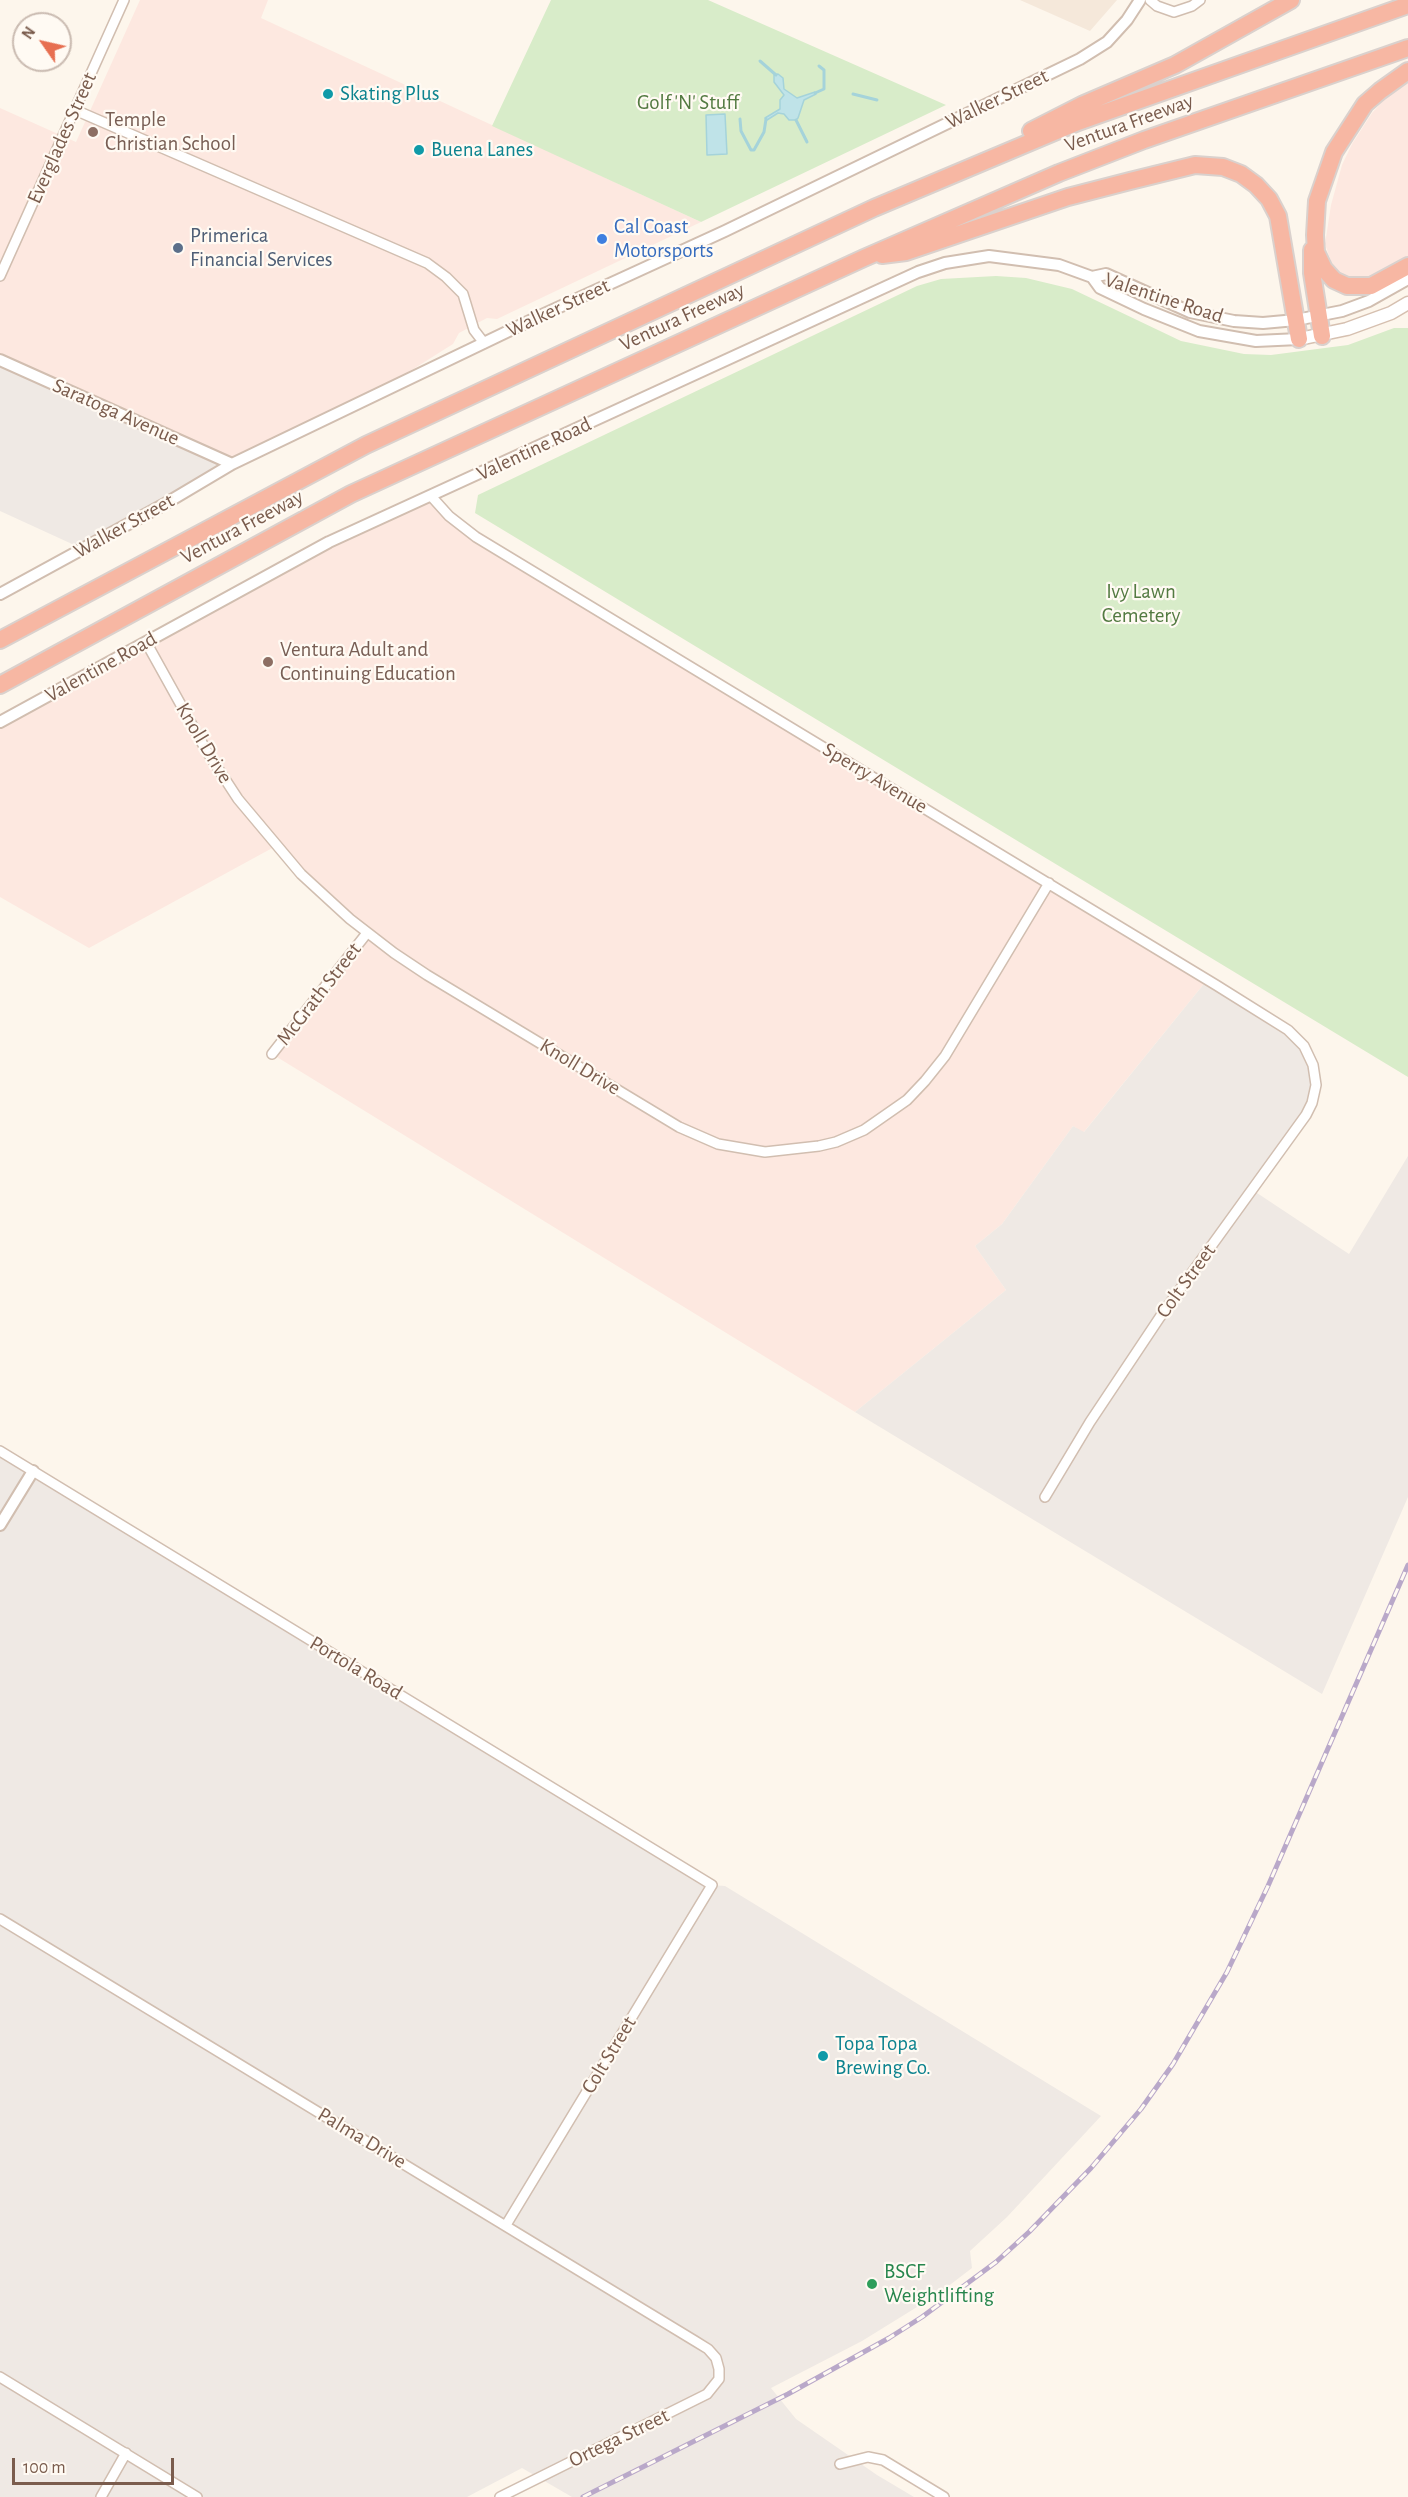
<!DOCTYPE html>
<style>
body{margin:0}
#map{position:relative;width:1408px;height:2497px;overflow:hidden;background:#fdf6ec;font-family:"Alegreya Sans",sans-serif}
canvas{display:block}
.north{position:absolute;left:12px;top:12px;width:60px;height:60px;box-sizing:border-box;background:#fffaf3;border:2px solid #cabbb1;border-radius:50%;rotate:304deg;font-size:16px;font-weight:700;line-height:24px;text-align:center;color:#7a5c4d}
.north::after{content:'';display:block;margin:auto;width:21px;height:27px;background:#e76f51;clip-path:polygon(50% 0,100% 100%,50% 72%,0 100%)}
.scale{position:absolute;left:12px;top:2458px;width:162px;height:27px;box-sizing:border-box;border:3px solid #7a5c4d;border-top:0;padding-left:8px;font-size:18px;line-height:21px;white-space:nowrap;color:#7a5c4d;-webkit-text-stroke:4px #fffaf3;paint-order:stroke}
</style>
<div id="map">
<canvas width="1408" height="2497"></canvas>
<div class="north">N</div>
<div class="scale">100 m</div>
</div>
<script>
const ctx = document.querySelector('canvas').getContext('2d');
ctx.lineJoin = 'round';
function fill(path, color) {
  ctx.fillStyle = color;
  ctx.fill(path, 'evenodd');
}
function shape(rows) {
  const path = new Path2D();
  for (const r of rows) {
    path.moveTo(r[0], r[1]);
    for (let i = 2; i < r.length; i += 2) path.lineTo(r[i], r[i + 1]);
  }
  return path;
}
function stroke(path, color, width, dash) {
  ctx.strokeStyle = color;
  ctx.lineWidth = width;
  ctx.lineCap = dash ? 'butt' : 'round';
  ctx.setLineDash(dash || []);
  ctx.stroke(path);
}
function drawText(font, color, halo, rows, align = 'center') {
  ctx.font = font + ' "Alegreya Sans",sans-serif';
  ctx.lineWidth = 4.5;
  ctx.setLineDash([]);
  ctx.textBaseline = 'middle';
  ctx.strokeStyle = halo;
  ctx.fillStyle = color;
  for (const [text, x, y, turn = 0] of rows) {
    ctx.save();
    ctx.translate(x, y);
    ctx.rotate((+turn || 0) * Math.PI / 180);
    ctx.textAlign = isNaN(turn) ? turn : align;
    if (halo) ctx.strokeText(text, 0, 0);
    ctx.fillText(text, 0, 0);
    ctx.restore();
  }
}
fill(shape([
 [1020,0,1117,0,1090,31]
]), '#f5e8da');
fill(shape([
 [140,0,268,0,261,18,701,222,497,319,487,318,459,333,453,344,361,402,232,464,0,360,0,108,76,142],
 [1408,81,1408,256,1369,277,1350,279,1339,274,1333,267,1325,244,1331,205,1342,165,1352,144,1372,113,1384,100],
 [431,496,449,516,1207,980,1083,1133,1073,1126,1002,1224,975,1246,1006,1290,855,1412,272,1054,367,933,276,846,89,948,0,897,0,722,290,562]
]), '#fde8e0');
fill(shape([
 [0,360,232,464,83,549,0,511],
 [1207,980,1288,1030,1311,1059,1315,1094,1254,1191,1349,1254,1408,1156,1408,1497,1322,1694,855,1412,1006,1290,975,1246,1002,1224,1073,1126,1084,1132],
 [0,1453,712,1885,725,1886,1101,2116,1007,2217,970,2251,972,2268,938,2294,862,2341,771,2388,796,2419,877,2475,914,2497,572,2497,522,2468,467,2497,0,2497]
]), '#efe9e4');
fill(shape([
 [551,0,708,0,946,105,701,222,492,126],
 [996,276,1026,278,1072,289,1181,341,1244,354,1271,355,1348,345,1394,328,1408,328,1408,1077,475,513,478,495,917,286,941,279]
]), '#d8ecc9');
const water = shape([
 [778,74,783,78,784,89,797,98,815,92,816,94,804,100,798,118,796,120,789,120,784,114,778,113,767,120,765,118,780,109,780,100,784,95,774,82,774,75,778,74],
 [725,114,727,154,707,155,706,115,725,114]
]);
fill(water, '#bfe3e8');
stroke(water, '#a5d3da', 1.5);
stroke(shape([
 [760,61,776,75],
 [815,93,824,89,824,70,819,66],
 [853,94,877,100],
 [740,119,741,131,751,150,754,150,764,132,766,119],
 [796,120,807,142]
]), '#a5d3da', 3);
const minor = shape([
 [1150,0,1157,6,1174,12,1192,6,1200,0],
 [75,110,427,263,446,277,463,294,474,330,484,343],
 [0,276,124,0],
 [431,496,449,516,476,537,1216,985,1288,1030,1304,1046,1313,1065,1316,1085,1312,1103,1306,1115,1160,1317,1090,1422,1045,1497],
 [146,642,206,750,238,799,301,874,350,919,394,953,427,975,679,1127,718,1144,765,1152,819,1146,836,1142,864,1130,907,1100,925,1081,945,1056,1049,883],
 [272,1054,367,933],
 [0,1451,712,1885,506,2225],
 [0,1919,695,2341,708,2349,716,2358,719,2369,719,2379,707,2394,500,2497],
 [0,2377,197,2497],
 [840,2464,868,2457,883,2460,944,2497],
 [101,2497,126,2453]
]);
const tertiary = shape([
 [1092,277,1100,288,1144,309,1199,331,1256,341,1299,339],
 [0,360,232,464],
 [0,594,163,505,232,464,542,315,725,231,1080,59,1107,42,1127,20,1140,0],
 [0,722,329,542,918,272,945,263,989,256,1059,265,1092,277,1106,274,1190,312,1234,321,1263,323,1296,320,1342,311,1369,301,1408,279],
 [0,1525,33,1471]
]);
const secondary = shape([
 [1299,339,1347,329,1391,313,1408,303]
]);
const motorway = shape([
 [1408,71,1380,91,1365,104,1334,152,1317,201,1315,235,1316,252,1324,269,1334,280,1347,286,1371,286,1408,266],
 [1031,131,1084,104,1175,65,1291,0],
 [1312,250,1312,273,1322,336],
 [882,255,906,252,1068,197,1130,181,1195,165,1223,167,1241,174,1256,185,1269,199,1278,216,1299,339],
 [0,640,366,445,874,208,1078,122,1408,5],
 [0,685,351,494,864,258,1059,173,1144,140,1408,48]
]);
stroke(minor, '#d1beb0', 12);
stroke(tertiary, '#d1beb0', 14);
stroke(secondary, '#d6c0b0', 15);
stroke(motorway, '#dad1cd', 20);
stroke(minor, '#fff', 9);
stroke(tertiary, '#fff', 10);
stroke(secondary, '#fff', 12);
stroke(motorway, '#f7b7a3', 16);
const rail = shape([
 [583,2497,788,2394,889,2338,922,2317,996,2262,1029,2232,1091,2168,1141,2109,1173,2064,1227,1972,1268,1886,1408,1565]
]);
stroke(rail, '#b9a8c9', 5);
stroke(rail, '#fffaf3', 3, [9]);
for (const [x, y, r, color] of [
 [328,94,6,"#0f9aa8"],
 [93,132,6,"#8d6e63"],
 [419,150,6,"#0f9aa8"],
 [602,239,6,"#3f7fe0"],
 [178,248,6,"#5c6f8a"],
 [268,662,6,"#8d6e63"],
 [823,2056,6,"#0f9aa8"],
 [872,2284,6,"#2e9e5b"]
]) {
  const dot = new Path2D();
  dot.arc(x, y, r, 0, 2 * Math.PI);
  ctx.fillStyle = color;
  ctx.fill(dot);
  stroke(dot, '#fffaf3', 2);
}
drawText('21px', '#0d838f', '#fffaf3', [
 ["Skating Plus",340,94],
 ["Buena Lanes",431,150],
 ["Topa Topa",835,2044],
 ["Brewing Co.",835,2068]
], 'left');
drawText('21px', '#7a5c4d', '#fffaf3', [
 ["Walker Street",997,99,-26],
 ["Ventura Freeway",1129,123,-20],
 ["Everglades Street",62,138,-66],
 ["Valentine Road",1164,298,18],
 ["Walker Street",558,308,-25],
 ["Ventura Freeway",682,317,-25],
 ["Saratoga Avenue",116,412,24],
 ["Valentine Road",534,449,-25],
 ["Walker Street",124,526,-29],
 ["Ventura Freeway",242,527,-28],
 ["Valentine Road",101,667,-29],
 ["Knoll Drive",204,743,59],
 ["Sperry Avenue",875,778,31],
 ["McGrath Street",319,994,-52],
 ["Knoll Drive",580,1067,31],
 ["Colt Street",1186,1281,-54],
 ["Portola Road",356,1668,31],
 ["Colt Street",609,2055,-59],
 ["Palma Drive",362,2138,31],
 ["Ortega Street",619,2438,-26]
]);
drawText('21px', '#537a41', '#fffaf3', [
 ["Golf 'N' Stuff",688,103],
 ["Ivy Lawn",1141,592],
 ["Cemetery",1141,616]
]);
drawText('21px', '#785e54', '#fffaf3', [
 ["Temple",105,120],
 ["Christian School",105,144],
 ["Ventura Adult and",280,650],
 ["Continuing Education",280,674]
], 'left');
drawText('21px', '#366cbe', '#fffaf3', [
 ["Cal Coast",614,227],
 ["Motorsports",614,251]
], 'left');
drawText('21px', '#4e5e75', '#fffaf3', [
 ["Primerica",190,236],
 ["Financial Services",190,260]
], 'left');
drawText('21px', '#27864d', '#fffaf3', [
 ["BSCF",884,2272],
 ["Weightlifting",884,2296]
], 'left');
</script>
